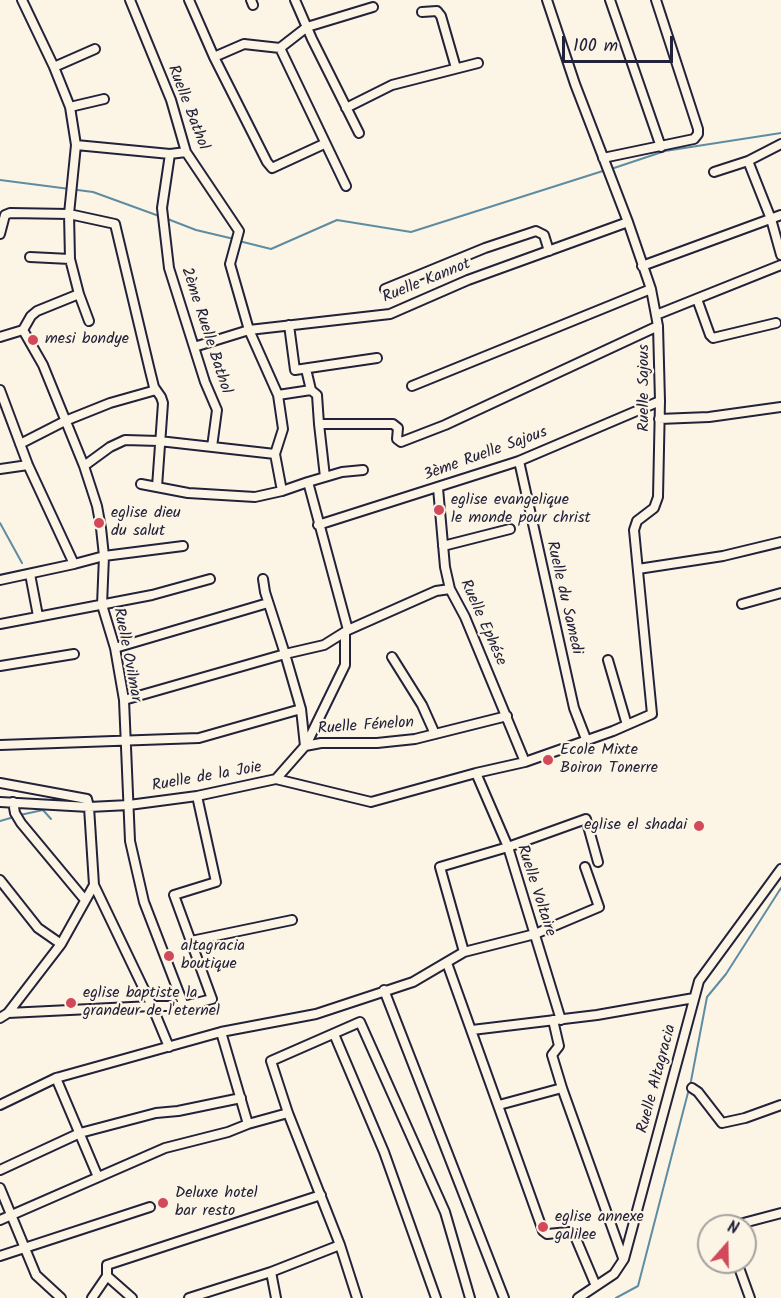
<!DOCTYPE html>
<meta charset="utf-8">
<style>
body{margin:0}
#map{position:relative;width:781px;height:1298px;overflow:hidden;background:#fcf5e5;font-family:Kalam,sans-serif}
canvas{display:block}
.north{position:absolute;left:697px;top:1214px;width:60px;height:60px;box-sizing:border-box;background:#fcf5e5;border:2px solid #a5a1a1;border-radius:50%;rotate:20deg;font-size:16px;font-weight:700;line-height:24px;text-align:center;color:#22223b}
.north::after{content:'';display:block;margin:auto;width:21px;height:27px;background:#d1495b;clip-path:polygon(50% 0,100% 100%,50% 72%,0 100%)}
.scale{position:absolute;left:562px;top:36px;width:111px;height:27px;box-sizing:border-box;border:3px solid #22223b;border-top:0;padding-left:8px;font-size:18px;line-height:21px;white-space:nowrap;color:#22223b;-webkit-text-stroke:4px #fcf5e5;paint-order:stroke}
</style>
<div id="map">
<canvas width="781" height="1298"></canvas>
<div class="north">N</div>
<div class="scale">100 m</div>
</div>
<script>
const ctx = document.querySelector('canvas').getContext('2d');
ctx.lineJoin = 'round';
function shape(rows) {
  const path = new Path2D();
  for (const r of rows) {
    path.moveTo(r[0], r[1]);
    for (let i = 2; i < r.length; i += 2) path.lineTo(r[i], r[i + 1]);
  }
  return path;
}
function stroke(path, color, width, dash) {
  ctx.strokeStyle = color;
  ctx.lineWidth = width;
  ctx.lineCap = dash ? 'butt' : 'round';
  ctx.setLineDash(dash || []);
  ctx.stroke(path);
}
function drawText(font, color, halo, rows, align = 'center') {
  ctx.font = font + ' Kalam,sans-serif';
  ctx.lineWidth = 4.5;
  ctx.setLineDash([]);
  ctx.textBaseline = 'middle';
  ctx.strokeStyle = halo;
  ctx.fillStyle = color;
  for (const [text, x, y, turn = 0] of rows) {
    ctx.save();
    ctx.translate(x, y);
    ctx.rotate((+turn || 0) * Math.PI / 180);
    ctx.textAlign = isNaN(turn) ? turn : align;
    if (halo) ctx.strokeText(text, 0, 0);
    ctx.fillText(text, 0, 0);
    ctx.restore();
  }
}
stroke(shape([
 [611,169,665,151,781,133],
 [0,180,93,192,159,216],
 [165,218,196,230,234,239],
 [239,241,271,249,337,220,411,232,606,170],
 [0,523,22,563],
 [20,815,43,810,51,819],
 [0,821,14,817],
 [616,1298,638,1286,691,1081,707,997,726,974,781,888]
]), '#5e8ca2', 2);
const street = shape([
 [130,0,171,100,186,152,239,231,230,264,249,330,278,395,283,429,275,454,282,491,308,482,348,630],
 [189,0,214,57,267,162,272,168,324,144],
 [251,0,253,5],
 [295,0,312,39,359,133],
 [610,0,661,147],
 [422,12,437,11,441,16,456,68],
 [214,57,244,44,280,48],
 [54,67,95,49],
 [70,107,104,99],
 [346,108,392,85,478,63],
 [76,145,170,154,186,152],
 [170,154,162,208,169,268,205,382,217,410,212,447],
 [603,158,694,139,698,134,698,129,656,0],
 [748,161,771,219,781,255],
 [714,172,748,161,781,144],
 [346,186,280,48,307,27,373,7],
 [0,234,5,215,10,213,69,214,115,224,150,371,154,387,161,397,163,403,157,487],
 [30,257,70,259],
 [642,266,781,215],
 [385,289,485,248,536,231,544,235,549,251],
 [79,294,89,321],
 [697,299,710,335,713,338,776,323],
 [656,315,781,265],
 [289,325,295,370,377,358],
 [23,330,43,365,84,466],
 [0,337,23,330,31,316,37,311,79,294,70,259,69,214,76,145,70,107,54,67,22,0],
 [194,347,249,330,390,314,468,280,628,222],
 [306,369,311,390,317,395,319,424],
 [412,386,651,289],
 [0,390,28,465,74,564,104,556,102,605,115,648,124,700,130,841,144,902,184,1006],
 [278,395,311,390],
 [659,419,709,417,781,407],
 [20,444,65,421,110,403,156,390],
 [519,461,574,708,586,739],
 [0,469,28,465],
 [325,477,342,472,363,470],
 [308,482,325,477,319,424,393,424,398,428,397,439,401,442,445,425,658,326],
 [141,484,188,493,255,497,282,491],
 [438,488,445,567,450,589,465,617,525,762],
 [318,525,519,461,660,401],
 [183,546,104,556,101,528,97,506,84,466,110,447,125,440,159,441,275,454],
 [443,546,510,529],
 [638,569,723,556,781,542],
 [30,574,38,616],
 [0,580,74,564],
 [742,604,781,593],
 [0,624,152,595,210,579],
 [115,648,268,603],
 [392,657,422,705,435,734],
 [608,660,627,725],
 [0,666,74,654],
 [124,700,285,654,265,592,263,579],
 [0,745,199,738,301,709],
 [306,745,345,665,345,633],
 [305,746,301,709,285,654,324,645,348,630,436,591,450,589],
 [476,773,508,847,561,1020],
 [276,779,305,746,321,743,377,743,415,739,507,716],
 [0,783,87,799,89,807,94,885,61,944,8,1013,0,1018],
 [0,802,89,807,129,805,197,796,276,779,371,802,476,773,525,762,613,731,652,714,634,530,637,521,654,508,658,497,660,401,658,326,651,289,628,222,575,84,547,0],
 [13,802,15,813,21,823,85,900],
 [0,880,38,928,61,944],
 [94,885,152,1006,169,1047],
 [191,941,292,920],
 [464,952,535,934,599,907,585,867],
 [447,963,543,1231,547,1234,569,1232,574,1234,596,1286],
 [384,990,504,1298],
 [8,1013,152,1006,184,1006,212,999,174,895,216,882,197,796],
 [553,1020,559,1046,552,1055,562,1088],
 [472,1030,597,1015,694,998],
 [221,1032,248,1124],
 [334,1034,384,1152,436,1298],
 [56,1078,98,1177],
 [692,1088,698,1092,722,1123,745,1118,781,1105],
 [0,1105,56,1078,221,1032,316,1014,413,982,464,952,440,867,508,847,586,819,598,862],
 [499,1105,562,1088,623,1258],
 [0,1170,80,1133,156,1113,178,1111,241,1098],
 [0,1188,36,1275,61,1298],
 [0,1220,165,1148,228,1132,248,1124,288,1113],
 [732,1226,781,1213],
 [0,1256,150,1207],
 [737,1262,750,1298],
 [271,1272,276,1298],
 [107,1276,132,1298],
 [92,1298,107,1276,107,1265,321,1195],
 [189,1298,271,1272,340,1245],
 [357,1298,340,1245,288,1113,271,1061,360,1022,445,1212,470,1298],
 [578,1298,614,1274,624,1259,699,981,781,869]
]);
stroke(street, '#22223b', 12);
stroke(street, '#fcf5e5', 8);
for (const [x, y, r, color] of [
 [33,340,6,"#d1495b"],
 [439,510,6,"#d1495b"],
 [99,523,6,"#d1495b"],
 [548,760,6,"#d1495b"],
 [699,826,6,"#d1495b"],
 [169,956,6,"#d1495b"],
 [71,1003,6,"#d1495b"],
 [163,1203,6,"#d1495b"],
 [543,1227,6,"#d1495b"]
]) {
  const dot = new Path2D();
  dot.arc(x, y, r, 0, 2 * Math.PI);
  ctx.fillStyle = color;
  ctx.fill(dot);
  stroke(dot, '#fcf5e5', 2);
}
drawText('16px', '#22223b', '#fcf5e5', [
 ["Ruelle Bathol",187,108,69],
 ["Ruelle Kannot",427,282,-22],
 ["2ème Ruelle Bathol",205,331,72],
 ["Ruelle Sajous",645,388,-90],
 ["3ème Ruelle Sajous",486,455,-20],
 ["Ruelle du Samedi",563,598,77],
 ["Ruelle Ephése",482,623,66],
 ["Ruelle Ovilmar",126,655,79],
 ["Ruelle Fénelon",366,727,-4],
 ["Ruelle de la Joie",207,778,-10],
 ["Ruelle Voltaire",535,891,72],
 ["Ruelle Altagracia",658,1079,-75]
]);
drawText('16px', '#22223b', '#fcf5e5', [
 ["mesi bondye",45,340],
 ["eglise evangelique",451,501],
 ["le monde pour christ",451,519],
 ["eglise dieu",111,514],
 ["du salut",111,532],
 ["Ecole Mixte",560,751],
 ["Boiron Tonerre",560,769],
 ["eglise el shadai",687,826,"right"],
 ["altagracia",181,947],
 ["boutique",181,965],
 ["eglise baptiste la",83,994],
 ["grandeur de l'eternel",83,1012],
 ["Deluxe hotel",175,1194],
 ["bar resto",175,1212],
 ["eglise annexe",555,1218],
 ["galilee",555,1236]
], 'left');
</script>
